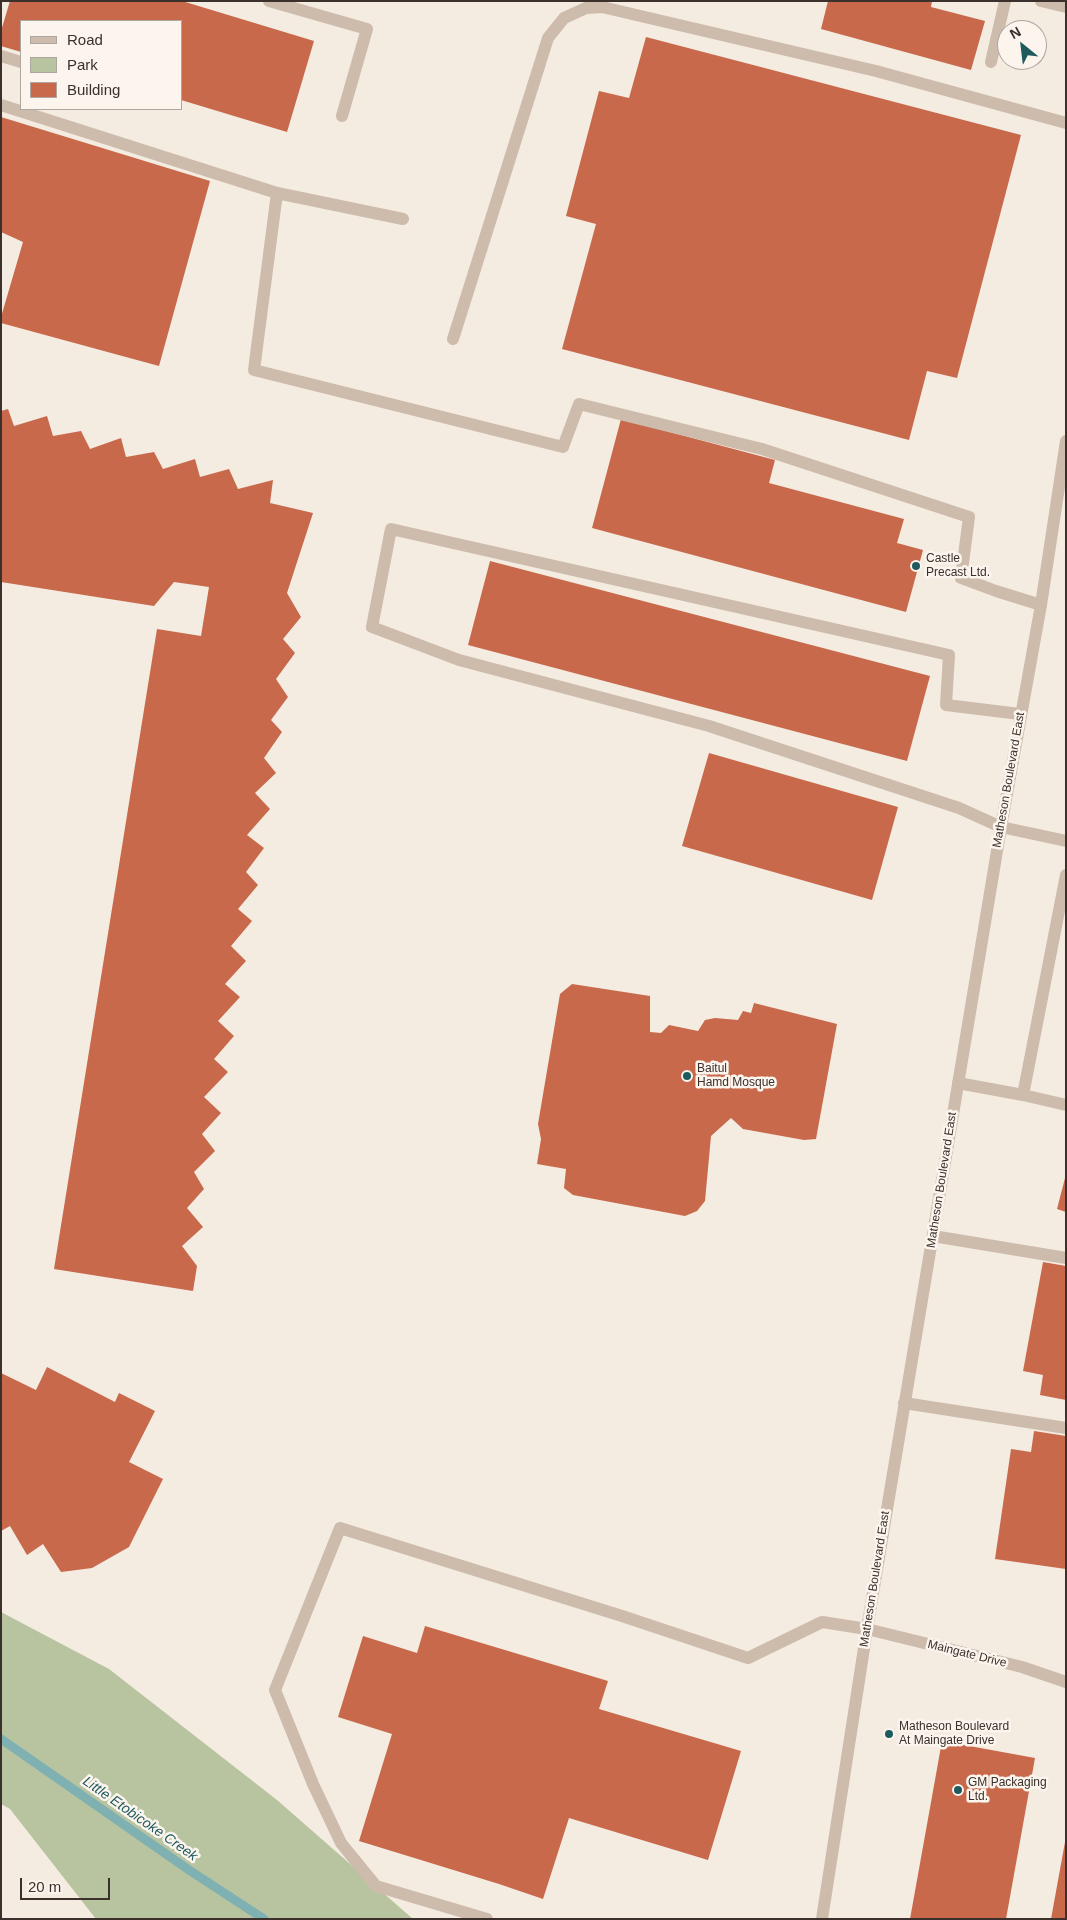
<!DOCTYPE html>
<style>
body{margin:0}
#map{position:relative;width:1067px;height:1920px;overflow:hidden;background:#f4ebe1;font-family:Arial,sans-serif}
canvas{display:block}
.frame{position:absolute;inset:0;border:2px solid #3b302b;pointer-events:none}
.legend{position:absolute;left:20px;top:20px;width:162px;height:90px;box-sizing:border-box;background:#fbf5ee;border:1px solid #aea6a0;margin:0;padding:6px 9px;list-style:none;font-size:15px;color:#3b302b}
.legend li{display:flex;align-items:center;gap:10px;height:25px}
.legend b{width:25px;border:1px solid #aea6a0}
.north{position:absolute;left:997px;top:20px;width:50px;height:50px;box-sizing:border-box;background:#fbf5ee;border:1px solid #aea6a0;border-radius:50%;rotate:331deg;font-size:14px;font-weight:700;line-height:20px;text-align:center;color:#3b302b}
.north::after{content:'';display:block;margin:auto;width:18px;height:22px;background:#1f5a5e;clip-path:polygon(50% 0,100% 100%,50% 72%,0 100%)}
.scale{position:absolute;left:20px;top:1878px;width:90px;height:22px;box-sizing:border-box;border:2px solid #3b302b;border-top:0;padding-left:6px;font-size:15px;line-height:18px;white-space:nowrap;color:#3b302b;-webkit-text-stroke:4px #fbf5ee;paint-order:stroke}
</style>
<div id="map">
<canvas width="1067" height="1920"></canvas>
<div class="frame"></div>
<ul class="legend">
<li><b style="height:6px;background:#cdbbac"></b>Road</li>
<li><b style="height:14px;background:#b8c4a0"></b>Park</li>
<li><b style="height:14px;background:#c8694b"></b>Building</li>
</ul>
<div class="north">N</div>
<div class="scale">20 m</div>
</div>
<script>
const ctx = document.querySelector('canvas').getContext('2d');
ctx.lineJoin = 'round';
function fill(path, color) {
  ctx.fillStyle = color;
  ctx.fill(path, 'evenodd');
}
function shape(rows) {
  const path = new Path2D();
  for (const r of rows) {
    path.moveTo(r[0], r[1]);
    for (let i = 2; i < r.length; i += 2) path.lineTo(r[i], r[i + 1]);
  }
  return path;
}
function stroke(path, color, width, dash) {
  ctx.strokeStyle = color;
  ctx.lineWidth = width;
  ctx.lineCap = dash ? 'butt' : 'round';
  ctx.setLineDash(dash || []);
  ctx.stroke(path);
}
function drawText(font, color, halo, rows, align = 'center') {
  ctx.font = font + ' Arial,sans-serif';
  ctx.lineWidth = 5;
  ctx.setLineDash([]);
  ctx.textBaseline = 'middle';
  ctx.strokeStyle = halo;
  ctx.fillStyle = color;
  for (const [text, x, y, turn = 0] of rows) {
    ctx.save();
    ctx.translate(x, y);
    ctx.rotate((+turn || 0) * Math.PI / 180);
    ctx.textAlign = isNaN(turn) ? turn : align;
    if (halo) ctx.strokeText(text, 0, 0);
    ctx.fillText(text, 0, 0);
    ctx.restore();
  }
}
fill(shape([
 [1,1612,109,1669,277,1800,413,1919,96,1919,10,1809,1,1804]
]), '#b8c4a0');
stroke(shape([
 [1,1739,189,1870,264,1919]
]), '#7fb0b2', 9);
fill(shape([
 [10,1,182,1,314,41,287,132,181,100,181,21,21,21,21,52,1,46,1,31],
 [828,1,932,1,931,7,985,21,971,70,821,29],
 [646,37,1021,135,957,378,927,371,909,440,562,349,596,224,566,216,599,91,629,98],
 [1,117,210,181,159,366,1,323,1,317,23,242,1,232],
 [8,409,14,426,47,416,53,436,81,431,90,449,121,438,126,457,154,452,163,469,195,459,200,477,229,469,238,489,273,480,270,503,313,513,287,593,301,617,283,639,295,653,276,679,288,697,271,720,282,732,264,758,276,773,255,793,270,809,247,835,264,848,246,872,258,885,238,909,252,921,231,946,246,961,225,984,240,997,218,1021,234,1036,214,1059,228,1072,204,1097,221,1113,202,1134,215,1151,194,1172,204,1189,187,1208,203,1227,182,1246,197,1266,193,1291,54,1269,157,629,201,636,209,587,174,582,154,606,1,582,1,411],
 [621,419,775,460,769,483,904,519,897,543,923,550,906,612,592,528],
 [490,561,930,676,907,761,468,645],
 [709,753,898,807,872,900,682,846],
 [572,984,650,996,650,1032,661,1033,669,1025,698,1031,705,1020,715,1018,738,1020,743,1011,751,1013,754,1003,837,1024,816,1139,804,1140,743,1129,731,1118,711,1136,705,1201,697,1211,685,1216,573,1195,564,1188,566,1169,537,1164,541,1139,538,1124,560,994],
 [1065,1178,1066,1179,1066,1212,1057,1209],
 [1043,1262,1066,1266,1066,1400,1040,1395,1043,1375,1023,1371],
 [47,1367,115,1402,119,1393,155,1411,129,1462,163,1479,129,1547,92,1568,61,1572,43,1544,27,1555,10,1526,1,1531,1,1373,36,1390],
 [1034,1431,1066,1436,1066,1569,995,1559,1011,1449,1031,1452],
 [425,1626,608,1681,599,1709,741,1751,708,1860,569,1818,543,1899,499,1884,359,1841,392,1734,338,1717,363,1636,417,1653],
 [942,1741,1035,1758,1006,1919,910,1919],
 [1065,1842,1066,1919,1051,1919]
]), '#c8694b');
stroke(shape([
 [269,1,367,29,342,116],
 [1041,1,1066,7],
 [1,56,21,62],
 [991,62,1005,1],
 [1,105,277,193,254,370,563,447,579,404,762,449,969,517,961,578,996,591,1041,605],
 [277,193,403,219],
 [453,339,548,38,564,18,586,8,602,7,876,71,1066,123],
 [1020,714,946,705,949,655,391,529,372,627,459,660,709,726,959,808,1001,827,1066,841],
 [958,1083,1023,1095,1066,875],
 [1023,1095,1066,1105],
 [933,1236,1066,1258],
 [904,1403,1066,1428],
 [487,1919,376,1886,341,1843,313,1784,275,1690,340,1528,622,1616,748,1658,822,1622,867,1629]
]), '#cdbbac', 12);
stroke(shape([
 [867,1629,1022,1667,1066,1682]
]), '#cdbbac', 12);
stroke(shape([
 [822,1919,867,1629,1001,827,1041,605,1066,441]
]), '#cdbbac', 12);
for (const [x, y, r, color] of [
 [916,566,5,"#1f5a5e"],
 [687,1076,5,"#1f5a5e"],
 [889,1734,5,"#1f5a5e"],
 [958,1790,5,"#1f5a5e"]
]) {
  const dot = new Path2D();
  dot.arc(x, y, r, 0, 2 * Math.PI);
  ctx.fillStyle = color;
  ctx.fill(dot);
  stroke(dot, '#fbf5ee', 2);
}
drawText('12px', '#3b302b', '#fbf5ee', [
 ["Castle",926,559],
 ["Precast Ltd.",926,573],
 ["Baitul",697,1069],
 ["Hamd Mosque",697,1083],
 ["Matheson Boulevard",899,1727],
 ["At Maingate Drive",899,1741],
 ["GM Packaging",968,1783],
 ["Ltd.",968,1797]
], 'left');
drawText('12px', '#3b302b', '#fbf5ee', [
 ["Matheson Boulevard East",1009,780,-80],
 ["Matheson Boulevard East",942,1180,-81],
 ["Matheson Boulevard East",875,1579,-81],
 ["Maingate Drive",967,1654,14]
]);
drawText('italic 14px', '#1f5a5e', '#fbf5ee', [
 ["Little Etobicoke Creek",140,1819,35]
]);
</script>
